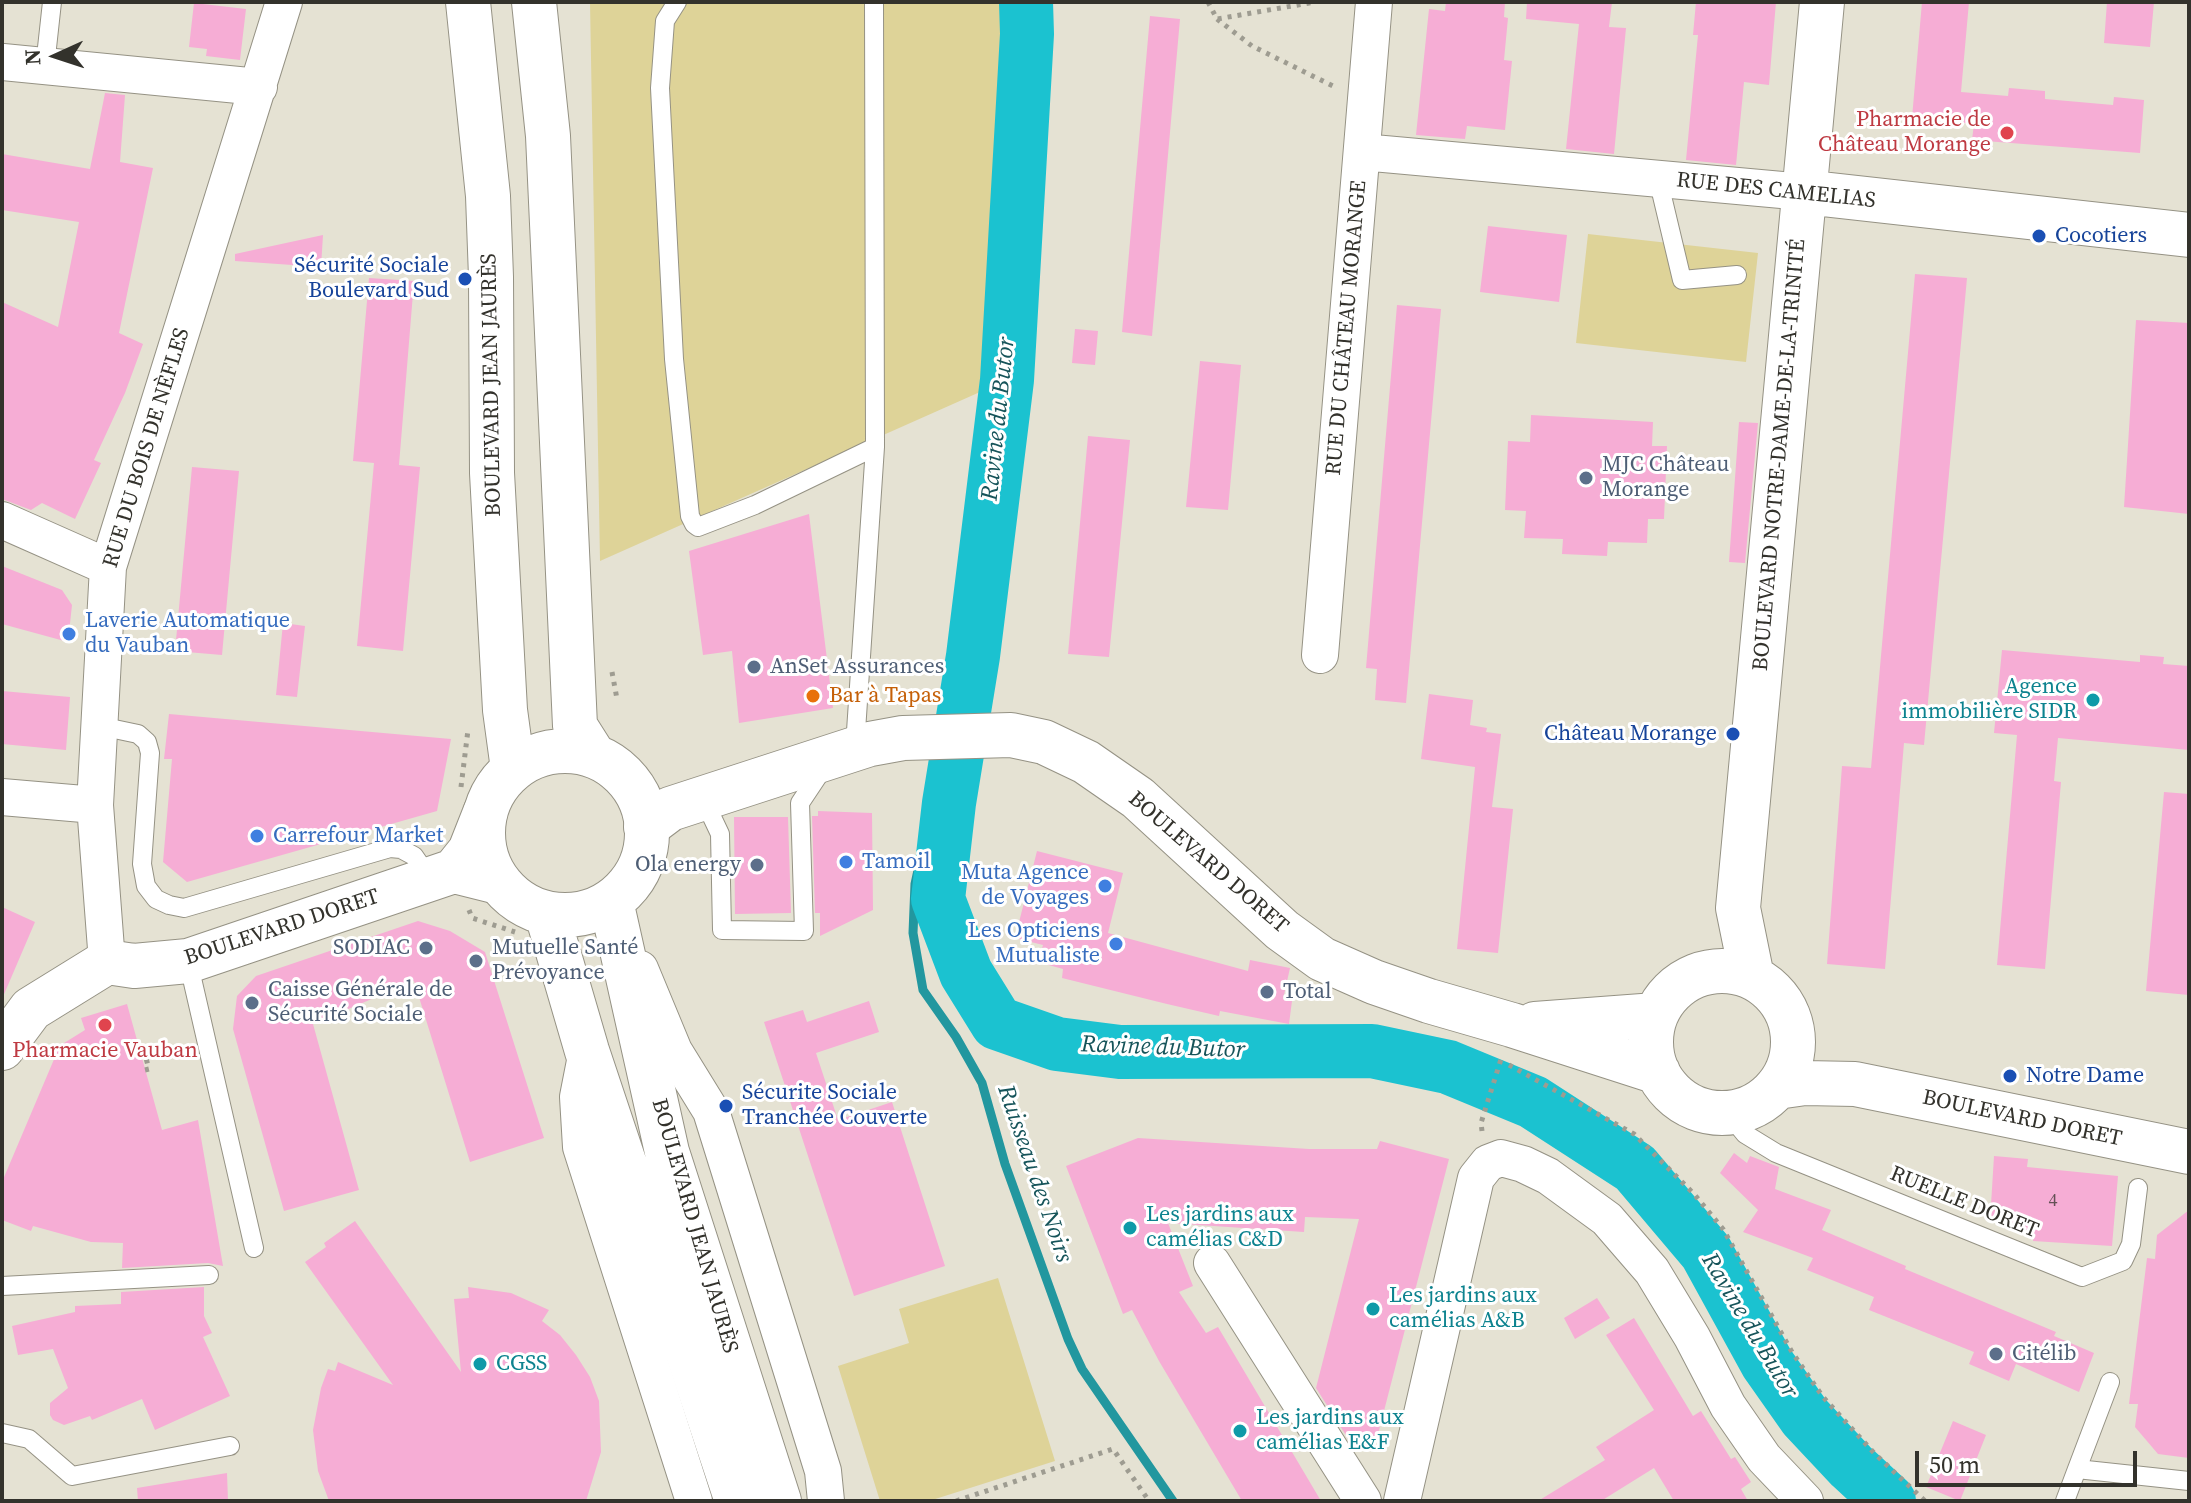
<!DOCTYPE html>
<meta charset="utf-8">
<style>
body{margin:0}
#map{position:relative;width:2191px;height:1503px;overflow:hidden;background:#e5e2d3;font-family:"Source Serif 4",serif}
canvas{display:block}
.frame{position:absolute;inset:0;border:4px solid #33322c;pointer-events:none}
.north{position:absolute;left:16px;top:16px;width:80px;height:80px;-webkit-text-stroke:6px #fff;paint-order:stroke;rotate:267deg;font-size:22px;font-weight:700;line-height:32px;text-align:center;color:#33322c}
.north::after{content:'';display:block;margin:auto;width:28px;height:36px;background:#33322c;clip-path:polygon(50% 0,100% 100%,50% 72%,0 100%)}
.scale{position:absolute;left:1915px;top:1451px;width:222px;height:36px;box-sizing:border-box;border:4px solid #33322c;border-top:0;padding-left:10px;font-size:24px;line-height:28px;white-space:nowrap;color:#33322c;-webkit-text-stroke:6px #fff;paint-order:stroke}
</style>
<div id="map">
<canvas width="2191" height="1503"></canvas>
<div class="frame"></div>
<div class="north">N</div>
<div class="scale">50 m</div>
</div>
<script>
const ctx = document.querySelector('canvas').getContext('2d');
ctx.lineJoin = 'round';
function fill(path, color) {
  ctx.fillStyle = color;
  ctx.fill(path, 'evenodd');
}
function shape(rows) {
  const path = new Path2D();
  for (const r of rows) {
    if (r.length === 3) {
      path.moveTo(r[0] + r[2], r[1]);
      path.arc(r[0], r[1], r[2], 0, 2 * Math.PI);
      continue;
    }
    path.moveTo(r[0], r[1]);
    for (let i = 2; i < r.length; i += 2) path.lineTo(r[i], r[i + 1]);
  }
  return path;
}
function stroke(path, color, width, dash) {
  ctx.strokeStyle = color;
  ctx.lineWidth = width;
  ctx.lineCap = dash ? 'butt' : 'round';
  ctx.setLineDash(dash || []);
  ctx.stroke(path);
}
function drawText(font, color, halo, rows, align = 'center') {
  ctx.font = font + ' "Source Serif 4",serif';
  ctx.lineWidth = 6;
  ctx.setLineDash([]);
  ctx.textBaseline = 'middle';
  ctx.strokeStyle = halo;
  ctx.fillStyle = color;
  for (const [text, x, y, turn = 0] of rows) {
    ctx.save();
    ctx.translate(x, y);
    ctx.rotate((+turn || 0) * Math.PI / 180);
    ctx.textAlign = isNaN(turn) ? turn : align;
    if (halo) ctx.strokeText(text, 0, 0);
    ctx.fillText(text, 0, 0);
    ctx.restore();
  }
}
fill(shape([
 [590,2,1026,2,1027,34,1007,380,600,561],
 [1588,234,1758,253,1746,362,1576,343],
 [998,1278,1055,1461,929,1501,880,1501,838,1366,909,1343,899,1309]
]), '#ded398');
stroke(shape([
 [949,803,922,852,915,884,913,933,923,990,956,1037,982,1083,1005,1164,1068,1339,1082,1369,1173,1501]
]), '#22979f', 9);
stroke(shape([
 [1026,2,1027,34,1007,380,973,656,949,803,938,899,966,973,997,1023,1057,1044,1120,1052,1372,1051,1448,1067,1533,1102,1635,1168,1706,1252,1767,1363,1805,1417,1851,1466,1889,1501]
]), '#1bc2d0', 54);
fill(shape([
 [1446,2,1505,2,1504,17,1508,18,1504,60,1512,61,1505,130,1467,126,1465,139,1416,135,1429,9,1445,11],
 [1527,2,1612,2,1609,27,1626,28,1614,154,1566,149,1579,24,1526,19],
 [1696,2,1776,2,1769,85,1744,82,1736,165,1686,160,1698,35,1693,35],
 [1922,2,1969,2,1961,92,2008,96,2009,88,2045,91,2045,99,2113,105,2114,97,2144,100,2140,153,1972,140,1974,124,1912,118],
 [2107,2,2154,2,2150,47,2104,43],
 [194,3,246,9,240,60,206,56,207,49,189,47],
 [1150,16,1180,19,1152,336,1122,332],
 [105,93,125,95,120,162,153,168,119,333,143,344,125,393,94,460,101,463,75,519,42,503,31,510,2,499,2,302,58,327,79,222,2,210,2,154,90,169],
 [1488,226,1567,235,1559,302,1480,292],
 [323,235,321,267,235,261,235,254],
 [1915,274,1967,278,1924,745,1904,743,1885,969,1827,964,1842,766,1871,768],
 [369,278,414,281,399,465,420,467,403,651,357,646,374,463,353,461],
 [1397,305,1441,309,1406,703,1375,700,1377,669,1366,668],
 [2136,320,2189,323,2189,514,2124,507],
 [1075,329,1098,331,1095,365,1072,363],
 [1200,361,1241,365,1228,510,1186,507],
 [1531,415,1653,422,1652,446,1667,446,1664,519,1648,519,1647,543,1608,542,1607,556,1562,554,1563,539,1524,538,1526,511,1505,510,1508,441,1530,442],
 [1739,422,1758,423,1745,563,1729,562],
 [1088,436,1130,440,1109,657,1068,654],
 [192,467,239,471,222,655,175,651],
 [809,514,833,708,739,723,732,651,703,655,689,551],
 [2,566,62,590,72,605,68,642,2,624],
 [283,623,305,626,297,697,276,695],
 [2002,650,2140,662,2140,655,2164,657,2163,664,2189,666,2189,750,2058,738,2054,781,2061,782,2045,969,1997,965,2017,735,1994,733],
 [2,691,70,697,66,750,2,744],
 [1429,694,1473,700,1470,725,1487,728,1486,732,1501,734,1492,807,1513,809,1498,953,1457,949,1475,767,1421,759],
 [169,714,451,739,437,811,187,882,163,862,172,759,164,759],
 [2164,792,2189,794,2189,995,2146,991],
 [818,811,872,813,873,910,820,936,820,913,815,913,812,816,818,816],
 [734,817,788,817,791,913,735,914],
 [1037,851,1123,873,1108,933,1248,971,1250,960,1290,968,1283,999,1292,1001,1289,1024,1220,1011,1219,1016,1167,1004,1062,978,1063,969,1038,962,1043,945,1015,938],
 [2,907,35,922,2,999],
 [418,921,450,931,485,952,544,1138,470,1162,414,981,313,1024,359,1190,284,1211,233,1029,237,996,256,976],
 [869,1001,879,1032,816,1053,838,1120,892,1102,945,1266,854,1296,764,1022,803,1010,807,1022],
 [127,1004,162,1130,198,1120,223,1266,208,1263,122,1268,123,1243,91,1242,33,1226,31,1231,2,1220,2,1182,55,1057,48,1053,85,1030,81,1018],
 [1138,1138,1309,1149,1377,1149,1380,1141,1449,1159,1377,1438,1356,1451,1316,1388,1359,1219,1305,1217,1304,1232,1168,1223,1193,1286,1179,1292,1206,1333,1218,1327,1321,1501,1242,1501,1159,1361,1132,1310,1123,1314,1066,1166],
 [1734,1153,1747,1163,1750,1156,1779,1167,1775,1189,1831,1210,1822,1230,1906,1266,1905,1269,2056,1332,2054,1336,2094,1353,2079,1392,2016,1364,2009,1381,1969,1364,1974,1352,1869,1310,1874,1297,1807,1270,1813,1258,1743,1232,1758,1210,1720,1173],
 [1994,1156,2028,1159,2027,1167,2118,1176,2112,1246,2033,1241,2034,1231,2020,1229,2021,1223,1990,1221],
 [2189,1210,2189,1458,2158,1454,2135,1427,2138,1404,2129,1404,2147,1258,2155,1259,2157,1235],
 [355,1221,461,1372,454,1299,469,1298,468,1287,511,1293,549,1310,542,1321,560,1335,576,1355,590,1377,599,1401,601,1452,586,1501,329,1501,318,1471,313,1430,321,1388,328,1369,335,1371,338,1362,393,1385,305,1262,326,1247,324,1243],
 [204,1287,204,1316,212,1333,203,1337,230,1396,155,1430,142,1399,92,1420,90,1416,64,1425,53,1420,50,1415,50,1403,68,1388,53,1349,18,1355,12,1326,75,1312,75,1306,121,1304,121,1292],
 [1597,1298,1610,1318,1575,1339,1564,1318],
 [1634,1318,1693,1416,1701,1411,1731,1459,1735,1457,1751,1482,1741,1489,1748,1501,1674,1501,1654,1468,1601,1501,1538,1501,1605,1460,1596,1447,1654,1410,1606,1335],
 [1953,1421,1986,1435,1960,1501,1926,1487],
 [227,1473,228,1501,138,1501,137,1488]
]), '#f6add5');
const lane = shape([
 [677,2,665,21,660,88,674,359,690,516,694,524,698,527,755,505,875,447],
 [45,66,52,2],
 [1658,179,1682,280,1737,275],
 [100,726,138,734,147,742,150,753,142,864,146,886,156,899,169,905,184,908,390,848,401,849,414,856,430,879],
 [855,746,875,447,874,2],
 [703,798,720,834,722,930,804,931,800,803,824,767],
 [188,961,254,1248],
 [1728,1113,1745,1134,1776,1153,2082,1277,2123,1261,2131,1244,2138,1188],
 [2,1286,209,1275],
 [2,1433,29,1439,72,1476,230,1446],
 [2077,1469,2110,1382],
 [2065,1501,2077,1469,2189,1481]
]);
const street = shape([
 [3,62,259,87],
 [1362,152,1804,192],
 [2,520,108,567],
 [1320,655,1374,2],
 [2,797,95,805],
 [107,962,95,805,108,567,284,2],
 [640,969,674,1051,711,1111,823,1471,826,1501],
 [587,1051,578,1097,581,1147,694,1501],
 [1212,1263,1363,1501],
 [1402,1501,1476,1178,1488,1163,1501,1158,1523,1164,1548,1176,1607,1219,1652,1271,1692,1337,1728,1406,1764,1458,1805,1501]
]);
const secondary = shape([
 [1804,192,2189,235],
 [646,827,670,809,870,744,903,738,1011,735,1044,742,1086,762,1138,798,1282,930,1322,959,1374,982,1429,1001,1512,1025,1658,1072],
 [454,871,470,851,485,813],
 [1722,1042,71],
 [1752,977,1738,908,1822,2],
 [1535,1024,1656,1015],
 [2,1048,31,1009,107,962,134,966,188,961,454,871,498,882],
 [1777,1087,1805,1083,1855,1084,2189,1152]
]);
const primary = shape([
 [468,2,488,196,491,277,492,473,505,710,513,769],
 [534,2,548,136,575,726,594,756],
 [565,833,82],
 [611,901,667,1152,779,1501],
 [547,914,587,1051,737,1501]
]);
stroke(lane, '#959284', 20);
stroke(street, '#959284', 38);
stroke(secondary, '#959284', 46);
stroke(primary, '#959284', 46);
stroke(shape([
 [1208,2,1217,19,1315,2],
 [1217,19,1252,46,1337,88],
 [612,672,617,699],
 [461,787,468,730],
 [469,910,472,918,515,932],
 [1793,1039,1811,1044],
 [1509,1065,1634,1134,1694,1194,1723,1229,1792,1352,1823,1397,1875,1454,1925,1501],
 [145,1070,149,1069,144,1051,158,1047],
 [1482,1131,1481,1123,1502,1056],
 [956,1501,1113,1449,1149,1501]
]), '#9e9c91', 5, [4, 6]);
stroke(lane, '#fff', 18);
stroke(street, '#fff', 36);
stroke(secondary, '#fff', 44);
stroke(primary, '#fff', 44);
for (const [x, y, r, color] of [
 [2007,133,8,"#e0444e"],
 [2039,236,8,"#1a4fb4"],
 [465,279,8,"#1a4fb4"],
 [1586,478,8,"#5c6f8a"],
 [69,634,8,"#3f7fe0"],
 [754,667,8,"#5c6f8a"],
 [813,696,8,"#e8710a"],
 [2093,700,8,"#0f9aa8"],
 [1733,734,8,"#1a4fb4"],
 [257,836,8,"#3f7fe0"],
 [846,862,8,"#3f7fe0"],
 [757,865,8,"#5c6f8a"],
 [1105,886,8,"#3f7fe0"],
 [1116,944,8,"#3f7fe0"],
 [426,948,8,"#5c6f8a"],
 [476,961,8,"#5c6f8a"],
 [1267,992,8,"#5c6f8a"],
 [252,1003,8,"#5c6f8a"],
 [105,1025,8,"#e0444e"],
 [2010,1076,8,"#1a4fb4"],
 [726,1106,8,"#1a4fb4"],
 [1130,1228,8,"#0f9aa8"],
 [1373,1309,8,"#0f9aa8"],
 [1996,1354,8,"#5c6f8a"],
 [480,1364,8,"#0f9aa8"],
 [1240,1431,8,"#0f9aa8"]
]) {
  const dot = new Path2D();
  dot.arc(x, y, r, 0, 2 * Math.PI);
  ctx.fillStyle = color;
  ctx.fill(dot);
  stroke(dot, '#fff', 3);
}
drawText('18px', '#645156', null, [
 ["4",2053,1201]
]);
drawText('22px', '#be3a42', '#fff', [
 ["Pharmacie de",1991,120],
 ["Château Morange",1991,145],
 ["Pharmacie Vauban",105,1051,"center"]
], 'right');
drawText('22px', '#33322c', '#fff', [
 ["RUE DES CAMELIAS",1776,191,6],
 ["RUE DU CHÂTEAU MORANGE",1347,328,-85],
 ["BOULEVARD JEAN JAURÈS",492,385,-91],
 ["RUE DU BOIS DE NÈFLES",147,448,-73],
 ["BOULEVARD NOTRE-DAME-DE-LA-TRINITÉ",1780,455,-85],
 ["BOULEVARD DORET",1208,863,41],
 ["BOULEVARD DORET",282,928,-18],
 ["BOULEVARD DORET",2022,1119,12],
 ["RUELLE DORET",1964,1203,22],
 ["BOULEVARD JEAN JAURÈS",694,1226,74]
]);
drawText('22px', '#164399', '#fff', [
 ["Cocotiers",2055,236],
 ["Sécurité Sociale",449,266,"right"],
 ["Boulevard Sud",449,291,"right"],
 ["Château Morange",1717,734,"right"],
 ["Notre Dame",2026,1076],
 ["Sécurite Sociale",742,1093],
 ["Tranchée Couverte",742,1118]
], 'left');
drawText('22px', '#4e5e75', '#fff', [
 ["MJC Château",1602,465],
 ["Morange",1602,490],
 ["AnSet Assurances",770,667],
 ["Ola energy",741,865,"right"],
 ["SODIAC",410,948,"right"],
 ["Mutuelle Santé",492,948],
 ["Prévoyance",492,973],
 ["Caisse Générale de",268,990],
 ["Sécurité Sociale",268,1015],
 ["Total",1283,992],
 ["Citélib",2012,1354]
], 'left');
drawText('22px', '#366cbe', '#fff', [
 ["Laverie Automatique",85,621],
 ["du Vauban",85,646],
 ["Carrefour Market",273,836],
 ["Tamoil",862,862],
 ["Muta Agence",1089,873,"right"],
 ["de Voyages",1089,898,"right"],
 ["Les Opticiens",1100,931,"right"],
 ["Mutualiste",1100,956,"right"]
], 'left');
drawText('22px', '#0d838f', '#fff', [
 ["Agence",2077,687,"right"],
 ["immobilière SIDR",2077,712,"right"],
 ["Les jardins aux",1146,1215],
 ["camélias C&D",1146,1240],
 ["Les jardins aux",1389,1296],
 ["camélias A&B",1389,1321],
 ["CGSS",496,1364],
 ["Les jardins aux",1256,1418],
 ["camélias E&F",1256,1443]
], 'left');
drawText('22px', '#c56008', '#fff', [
 ["Bar à Tapas",829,696]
], 'left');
drawText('italic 24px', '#16545a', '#fff', [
 ["Ravine du Butor",999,419,-84],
 ["Ravine du Butor",1163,1048,2],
 ["Ruisseau des Noirs",1034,1174,71],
 ["Ravine du Butor",1749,1326,59]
]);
</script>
